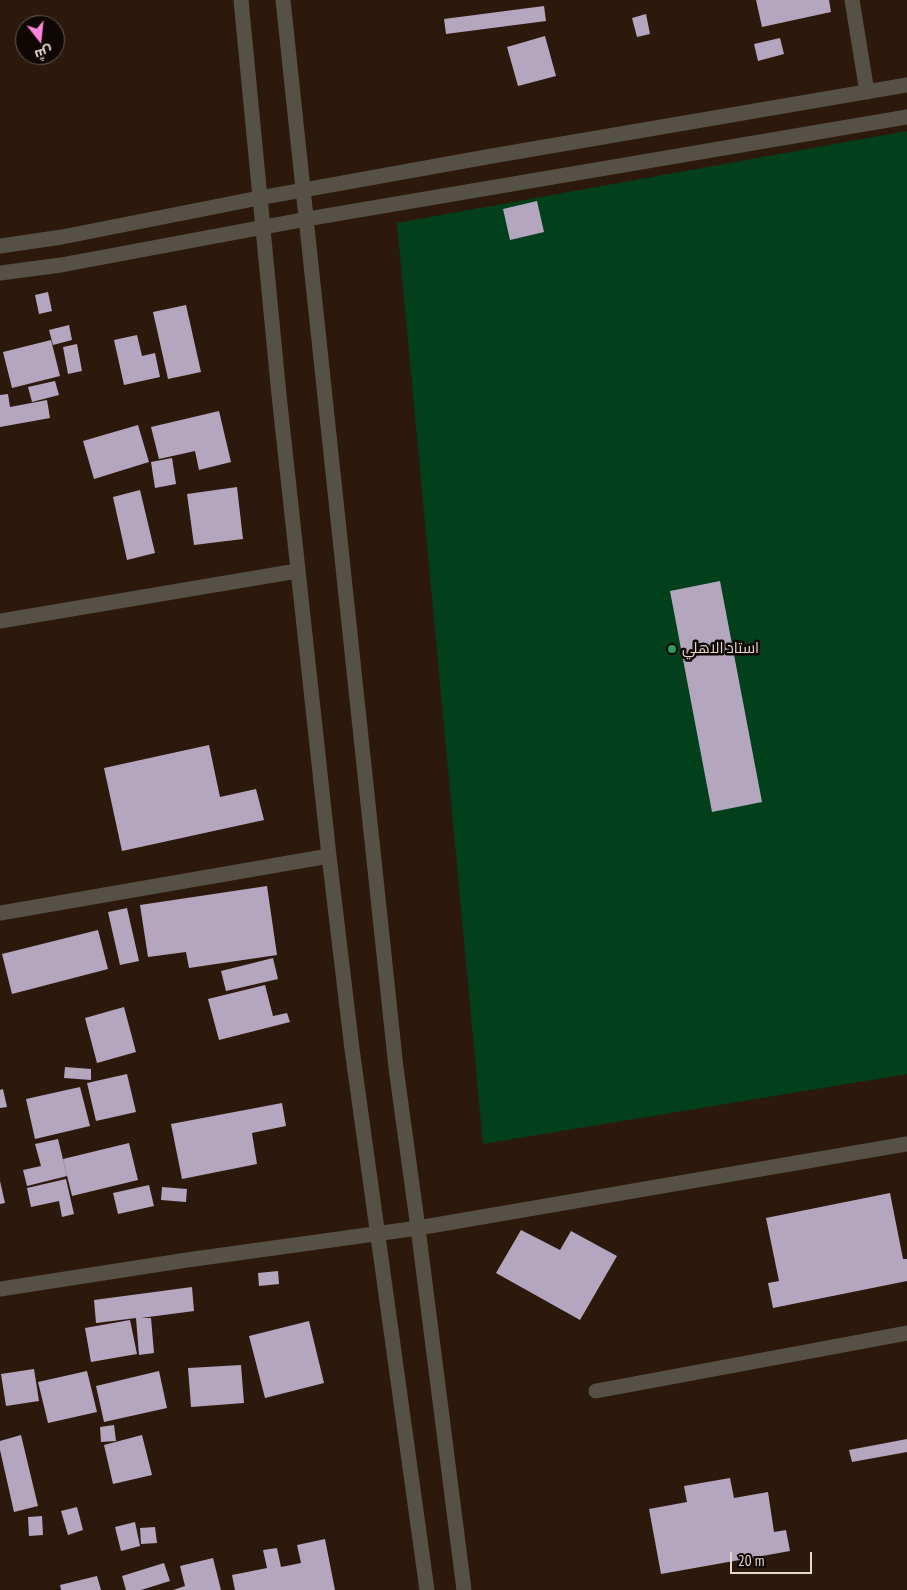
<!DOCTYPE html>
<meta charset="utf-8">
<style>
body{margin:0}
#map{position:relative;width:907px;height:1590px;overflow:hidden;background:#2c190c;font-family:"PT Sans Narrow",Cairo,sans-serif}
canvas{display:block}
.north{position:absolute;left:15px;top:15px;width:50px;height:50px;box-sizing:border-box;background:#0e0703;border:1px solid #645b55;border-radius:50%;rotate:164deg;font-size:14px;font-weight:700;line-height:20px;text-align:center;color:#e5d8cf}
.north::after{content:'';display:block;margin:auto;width:18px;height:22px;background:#ff85df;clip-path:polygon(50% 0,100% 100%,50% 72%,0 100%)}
.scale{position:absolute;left:730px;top:1552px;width:82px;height:22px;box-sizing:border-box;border:2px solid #e5d8cf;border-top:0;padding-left:6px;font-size:15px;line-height:18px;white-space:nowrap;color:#e5d8cf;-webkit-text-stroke:4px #0e0703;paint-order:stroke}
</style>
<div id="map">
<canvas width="907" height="1590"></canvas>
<div class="north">ش</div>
<div class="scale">20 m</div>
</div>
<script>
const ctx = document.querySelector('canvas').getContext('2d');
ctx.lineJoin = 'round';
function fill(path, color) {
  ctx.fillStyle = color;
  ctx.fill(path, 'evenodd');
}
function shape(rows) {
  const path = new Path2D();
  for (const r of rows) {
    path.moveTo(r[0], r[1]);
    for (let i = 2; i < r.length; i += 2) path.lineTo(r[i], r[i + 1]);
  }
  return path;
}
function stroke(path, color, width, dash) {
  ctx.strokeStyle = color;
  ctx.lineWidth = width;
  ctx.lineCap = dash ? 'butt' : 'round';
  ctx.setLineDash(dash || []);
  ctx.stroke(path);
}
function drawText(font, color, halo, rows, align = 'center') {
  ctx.font = font + ' "PT Sans Narrow",Cairo,sans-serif';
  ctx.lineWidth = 5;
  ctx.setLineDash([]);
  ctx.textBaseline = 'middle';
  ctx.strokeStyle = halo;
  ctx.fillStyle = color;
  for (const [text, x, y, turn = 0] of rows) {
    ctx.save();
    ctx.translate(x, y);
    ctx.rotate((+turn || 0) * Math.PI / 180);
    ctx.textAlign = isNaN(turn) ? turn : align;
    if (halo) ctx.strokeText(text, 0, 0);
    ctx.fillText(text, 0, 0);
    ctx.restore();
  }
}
fill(shape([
 [907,131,907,1074,483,1144,397,223]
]), '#02401c');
fill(shape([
 [756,0,829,0,831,12,762,27],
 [544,6,546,21,446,34,444,19],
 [646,14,650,34,637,37,632,18],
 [545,36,556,76,518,86,507,47],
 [780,38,784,54,758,61,754,44],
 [537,201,544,232,510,240,503,209],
 [48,292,52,311,39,314,35,295],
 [186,305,201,372,168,379,153,312],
 [69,325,72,340,53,345,49,330],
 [137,335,142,356,155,353,160,377,124,385,114,340],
 [51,340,60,376,12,388,3,352],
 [77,344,82,371,68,374,63,347],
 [55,381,59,395,32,402,28,387],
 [8,394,10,407,47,400,50,418,0,427,0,395],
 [219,411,231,462,199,470,195,451,159,459,151,427],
 [138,425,149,462,94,479,83,441],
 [172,458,176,484,155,488,151,462],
 [237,487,243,539,194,545,187,494],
 [140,490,155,553,127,560,113,497],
 [720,581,762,802,712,812,670,591],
 [209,745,220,797,256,789,264,820,122,851,104,768],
 [267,886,277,955,189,968,186,952,148,957,140,905],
 [127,908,139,961,120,965,108,912],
 [98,930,108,969,12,994,2,954],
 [273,958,278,979,226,991,221,971],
 [265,985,273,1016,287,1013,290,1022,219,1040,208,999],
 [124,1007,136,1052,97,1063,85,1018],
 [65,1067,91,1069,91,1080,64,1078],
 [127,1074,136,1112,96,1121,87,1083],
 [80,1087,90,1126,35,1139,26,1099],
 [3,1089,7,1107,0,1108,0,1090],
 [282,1103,286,1126,252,1133,257,1164,182,1179,171,1124],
 [58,1139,67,1176,27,1186,23,1170,41,1166,35,1144],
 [129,1143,138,1180,72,1196,63,1159],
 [66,1179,74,1214,62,1217,59,1201,31,1207,27,1188],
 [0,1181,5,1203,0,1204],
 [149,1185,154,1206,118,1214,113,1193],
 [162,1187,187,1189,186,1202,161,1200],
 [890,1193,903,1259,907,1259,907,1281,773,1308,768,1283,779,1281,766,1218],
 [521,1230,560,1250,571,1231,617,1256,580,1320,496,1273],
 [278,1271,279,1284,259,1286,258,1273],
 [192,1287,194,1311,141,1318,151,1318,154,1353,139,1355,136,1318,96,1323,94,1300],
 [130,1320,137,1354,91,1362,85,1328],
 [309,1321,324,1383,265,1398,249,1336],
 [241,1365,244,1403,191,1407,188,1368],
 [34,1369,39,1401,6,1406,1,1374],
 [87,1371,97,1412,48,1423,38,1382],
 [159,1371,167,1408,104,1422,96,1386],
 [114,1425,116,1441,101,1442,100,1427],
 [21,1435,38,1506,14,1512,0,1450,0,1441],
 [142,1435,152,1475,113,1484,104,1445],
 [907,1439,907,1452,852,1462,849,1450],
 [730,1478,734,1498,768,1492,774,1532,786,1530,790,1551,661,1574,649,1509,687,1502,684,1486],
 [77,1507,83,1530,68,1535,61,1511],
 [42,1516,43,1535,29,1536,28,1517],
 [135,1522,140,1546,121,1551,115,1527],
 [155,1527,157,1543,141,1544,140,1528],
 [325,1539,335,1590,235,1590,232,1575,267,1568,263,1550,277,1548,281,1567,301,1563,297,1545],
 [213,1558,221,1590,173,1590,185,1586,180,1566],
 [164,1563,170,1581,141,1590,126,1590,122,1576],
 [97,1576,101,1590,61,1590,60,1585]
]), '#b5a6bf');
stroke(shape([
 [241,0,279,395,329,856,352,1049,427,1590],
 [283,0,396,1068,418,1228,464,1590],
 [852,0,867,92],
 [0,246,62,237,259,198,492,156,907,85],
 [0,273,61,265,307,219,907,117],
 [0,621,297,571],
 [0,913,329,856],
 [0,1289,187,1260,418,1228,907,1144],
 [596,1391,907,1333]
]), '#565147', 15);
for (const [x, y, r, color] of [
 [672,649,5,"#2e9e5b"]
]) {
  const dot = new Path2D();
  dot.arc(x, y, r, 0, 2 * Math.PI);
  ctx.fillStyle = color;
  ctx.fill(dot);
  stroke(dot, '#0e0703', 2);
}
drawText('15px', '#e5d8cf', '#0e0703', [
 ["استاد الاهلي",682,649]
], 'left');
</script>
